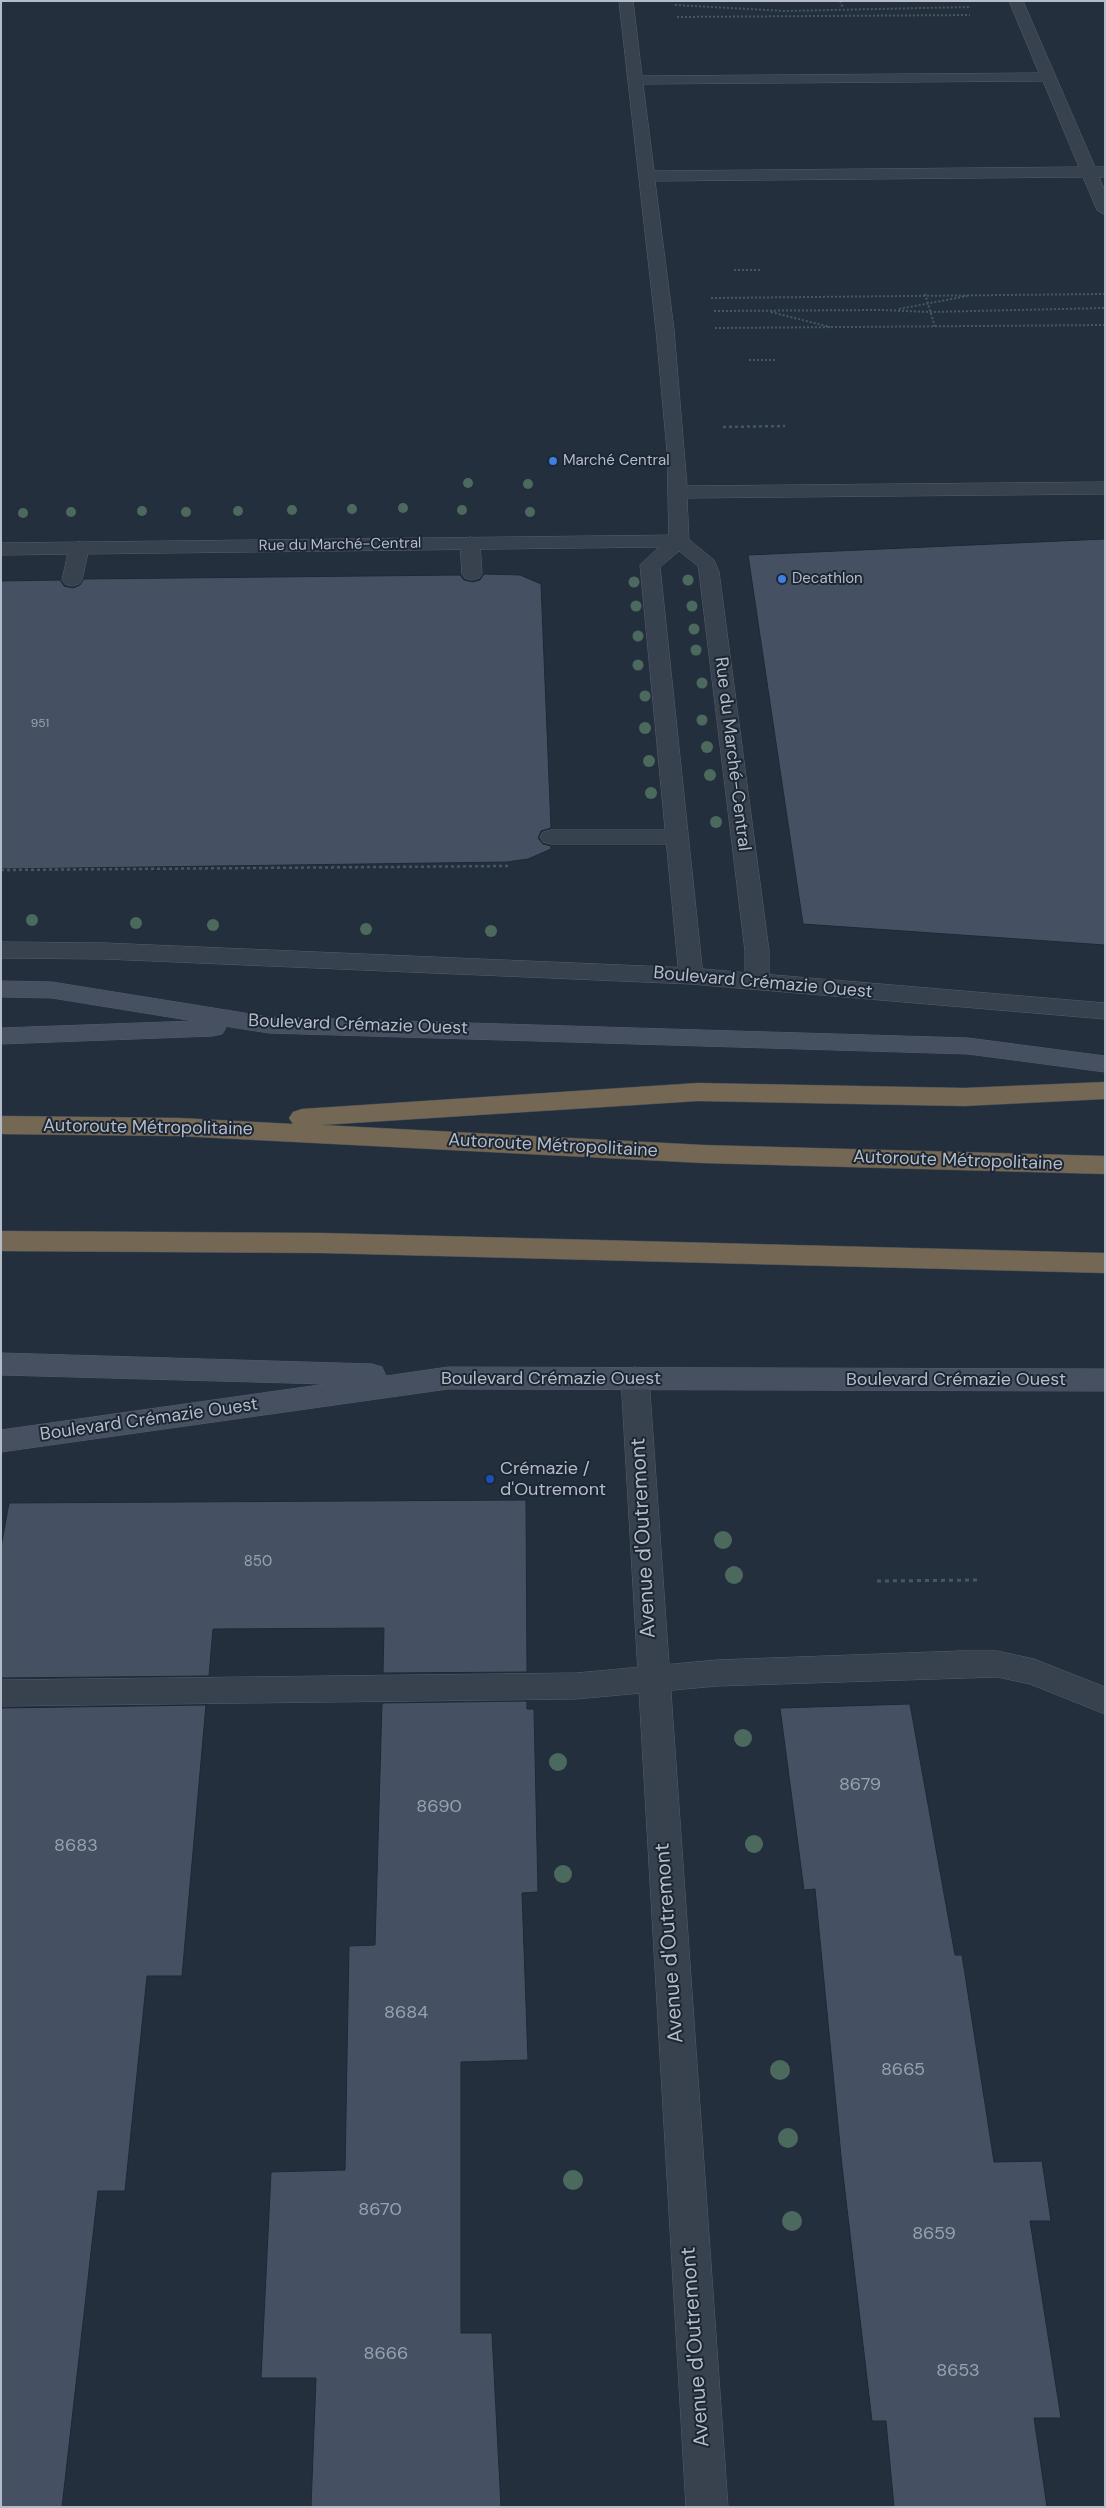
<!DOCTYPE html>
<meta charset="utf-8">
<style>
body{margin:0}
#map{position:relative;width:1106px;height:2508px;overflow:hidden;background:#242f3e;font-family:"DM Sans",sans-serif}
canvas{display:block}
.frame{position:absolute;inset:0;border:2px solid #b4bcc9;pointer-events:none}
</style>
<div id="map">
<canvas width="1106" height="2508"></canvas>
<div class="frame"></div>
</div>
<script>
const ctx = document.querySelector('canvas').getContext('2d');
ctx.lineJoin = 'round';
function fill(path, color) {
  ctx.fillStyle = color;
  ctx.fill(path, 'evenodd');
}
function shape(rows) {
  const path = new Path2D();
  for (const r of rows) {
    path.moveTo(r[0], r[1]);
    for (let i = 2; i < r.length; i += 2) path.lineTo(r[i], r[i + 1]);
  }
  return path;
}
function stroke(path, color, width, dash) {
  ctx.strokeStyle = color;
  ctx.lineWidth = width;
  ctx.lineCap = dash ? 'butt' : 'round';
  ctx.setLineDash(dash || []);
  ctx.stroke(path);
}
function drawText(font, color, halo, rows, align = 'center') {
  ctx.font = font + ' "DM Sans",sans-serif';
  ctx.lineWidth = 4;
  ctx.setLineDash([]);
  ctx.textBaseline = 'middle';
  ctx.strokeStyle = halo;
  ctx.fillStyle = color;
  for (const [text, x, y, turn = 0] of rows) {
    ctx.save();
    ctx.translate(x, y);
    ctx.rotate((+turn || 0) * Math.PI / 180);
    ctx.textAlign = isNaN(turn) ? turn : align;
    if (halo) ctx.strokeText(text, 0, 0);
    ctx.fillText(text, 0, 0);
    ctx.restore();
  }
}
const building = shape([
 [1105,539,1105,945,803,924,748,555,1105,539],
 [484,574,520,575,541,584,551,828,541,831,538,838,543,844,551,846,551,849,528,859,507,862,1,869,1,581,60,580,64,586,73,588,80,585,84,579,460,575,464,580,473,582,480,580,484,574],
 [526,1500,527,1672,383,1673,384,1628,213,1629,209,1676,1,1678,1,1547,9,1503,526,1500],
 [527,1701,527,1709,534,1709,538,1892,522,1893,528,2060,461,2062,461,2333,492,2333,501,2507,311,2507,316,2378,261,2378,271,2172,345,2170,349,1946,375,1945,382,1703,527,1701],
 [910,1704,955,1955,962,1955,994,2162,1042,2161,1051,2221,1030,2221,1061,2418,1034,2418,1047,2507,894,2507,886,2421,872,2421,842,2166,815,1889,804,1890,780,1708,910,1704],
 [206,1705,182,1976,147,1976,125,2191,98,2191,62,2507,1,2507,1,1708,206,1705]
]);
fill(building, '#455162');
stroke(building, '#1f2835', 1);
const service = shape([
 [619,1,633,1,642,76,1039,73,1009,1,1023,1,1095,167,1105,167,1105,177,1099,177,1105,191,1105,215,1097,210,1083,177,655,181,674,330,687,486,1105,482,1105,494,687,498,689,541,686,545,679,547,672,545,669,541,667,451,656,330,619,1],
 [1043,81,1079,167,654,171,643,84,1043,81],
 [470,537,477,539,480,543,482,574,479,578,472,580,465,578,462,574,460,543,463,539,470,537],
 [79,542,86,544,89,548,82,580,79,584,72,586,65,584,62,580,69,548,72,544,79,542],
 [551,830,677,830,685,832,688,837,685,842,677,844,551,844,543,842,540,837,543,832,551,830],
 [960,1651,997,1651,1034,1659,1105,1687,1105,1714,1030,1684,997,1677,717,1686,576,1699,1,1706,1,1680,576,1673,717,1660,960,1651]
]);
const minor = shape([
 [679,535,686,537,714,560,719,572,769,951,769,981,766,986,757,989,748,986,745,981,745,951,699,572,698,566,679,551,660,567,703,976,700,981,691,984,682,981,679,976,640,565,659,547,1,555,1,543,679,535],
 [635,1367,645,1370,649,1378,728,2507,686,2507,621,1378,625,1370,635,1367]
]);
const tertiary = shape([
 [1,942,105,943,691,968,1105,1003,1105,1019,691,984,105,959,1,958,1,942]
]);
const secondary = shape([
 [1,981,52,982,269,1017,968,1038,1105,1056,1105,1072,968,1054,269,1033,224,1026,226,1028,222,1034,213,1036,1,1044,1,1028,194,1021,52,998,1,997,1,981],
 [1,1353,372,1364,382,1367,386,1376,448,1367,1105,1369,1105,1391,448,1389,1,1452,1,1430,326,1384,1,1375,1,1353]
]);
const motorway = shape([
 [1105,1082,1105,1099,964,1106,698,1101,321,1125,703,1145,1105,1156,1105,1174,703,1163,179,1136,1,1134,1,1116,179,1118,293,1124,289,1118,293,1112,302,1109,698,1083,964,1088,1105,1082],
 [1,1231,322,1233,1105,1253,1105,1273,322,1253,1,1251,1,1231]
]);
stroke(service, '#565f6c', 1);
stroke(minor, '#565f6c', 1);
stroke(tertiary, '#565f6c', 1);
stroke(secondary, '#565f6c', 1);
stroke(motorway, '#434c59', 1);
stroke(shape([
 [840,1,843,8],
 [675,5,785,11,971,7],
 [677,17,970,15],
 [734,270,760,270],
 [925,294,935,327],
 [711,298,1105,294],
 [899,309,967,296],
 [714,311,882,310,930,312,1105,308],
 [771,312,830,327],
 [715,328,1105,325],
 [749,360,776,360]
]), '#44595c', 2, [2, 2]);
stroke(shape([
 [723,427,785,426],
 [1,870,508,866]
]), '#44595c', 2.5, [3, 3]);
stroke(shape([
 [877,1581,980,1580]
]), '#44595c', 3, [4, 4]);
fill(service, '#38414e');
fill(minor, '#38414e');
fill(tertiary, '#38414e');
fill(secondary, '#465061');
fill(motorway, '#746855');
ctx.fillStyle = '#4b6a5d';
for (const [x, y, r] of [
 [468,483,5],
 [528,484,5],
 [403,508,5],
 [352,509,5],
 [292,510,5],
 [462,510,5],
 [142,511,5],
 [238,511,5],
 [71,512,5],
 [186,512,5],
 [530,512,5],
 [23,513,5],
 [688,580,5.5],
 [634,582,5.5],
 [636,606,5.5],
 [692,606,5.5],
 [694,629,5.5],
 [638,636,5.5],
 [696,650,5.5],
 [638,665,5.5],
 [702,683,5.5],
 [645,696,5.5],
 [702,720,5.5],
 [645,728,6],
 [707,747,6],
 [649,761,6],
 [710,775,6],
 [651,793,6],
 [716,822,6],
 [32,920,6],
 [136,923,6],
 [213,925,6],
 [366,929,6],
 [491,931,6],
 [723,1540,9],
 [734,1575,9],
 [743,1738,9],
 [558,1762,9],
 [754,1844,9],
 [563,1874,9],
 [780,2070,10],
 [788,2138,10],
 [573,2180,10],
 [792,2221,10]
]) {
  ctx.beginPath();
  ctx.arc(x, y, r, 0, 2 * Math.PI);
  ctx.fill();
}
for (const [x, y, r, color] of [
 [553,461,5,"#3f7fe0"],
 [782,579,5,"#3f7fe0"],
 [490,1479,5,"#1a4fb4"]
]) {
  const dot = new Path2D();
  dot.arc(x, y, r, 0, 2 * Math.PI);
  ctx.fillStyle = color;
  ctx.fill(dot);
  stroke(dot, '#1d2633', 2);
}
drawText('12px', '#98a1af', null, [
 ["951",40,724]
]);
drawText('15px', '#b4bcc9', '#1d2633', [
 ["Marché Central",563,461],
 ["Decathlon",792,579]
], 'left');
drawText('15px', '#b4bcc9', '#1d2633', [
 ["Rue du Marché-Central",340,545,-1]
]);
drawText('15px', '#98a1af', null, [
 ["850",258,1562]
]);
drawText('18px', '#b4bcc9', '#1d2633', [
 ["Rue du Marché-Central",732,754,83],
 ["Boulevard Crémazie Ouest",763,983,5],
 ["Boulevard Crémazie Ouest",358,1025,2],
 ["Autoroute Métropolitaine",148,1128,1],
 ["Autoroute Métropolitaine",553,1146,3],
 ["Autoroute Métropolitaine",958,1161,2],
 ["Boulevard Crémazie Ouest",551,1379],
 ["Boulevard Crémazie Ouest",956,1380],
 ["Boulevard Crémazie Ouest",149,1420,-8]
]);
drawText('18px', '#b4bcc9', '#1d2633', [
 ["Crémazie /",500,1469],
 ["d'Outremont",500,1490]
], 'left');
drawText('18px', '#98a1af', null, [
 ["8679",860,1785],
 ["8690",439,1807],
 ["8683",76,1846],
 ["8684",406,2013],
 ["8665",903,2070],
 ["8670",380,2210],
 ["8659",934,2234],
 ["8666",386,2354],
 ["8653",958,2371]
]);
drawText('21px', '#b4bcc9', '#1d2633', [
 ["Avenue d'Outremont",644,1538,-93],
 ["Avenue d'Outremont",670,1943,-94],
 ["Avenue d'Outremont",696,2347,-94]
]);
</script>
